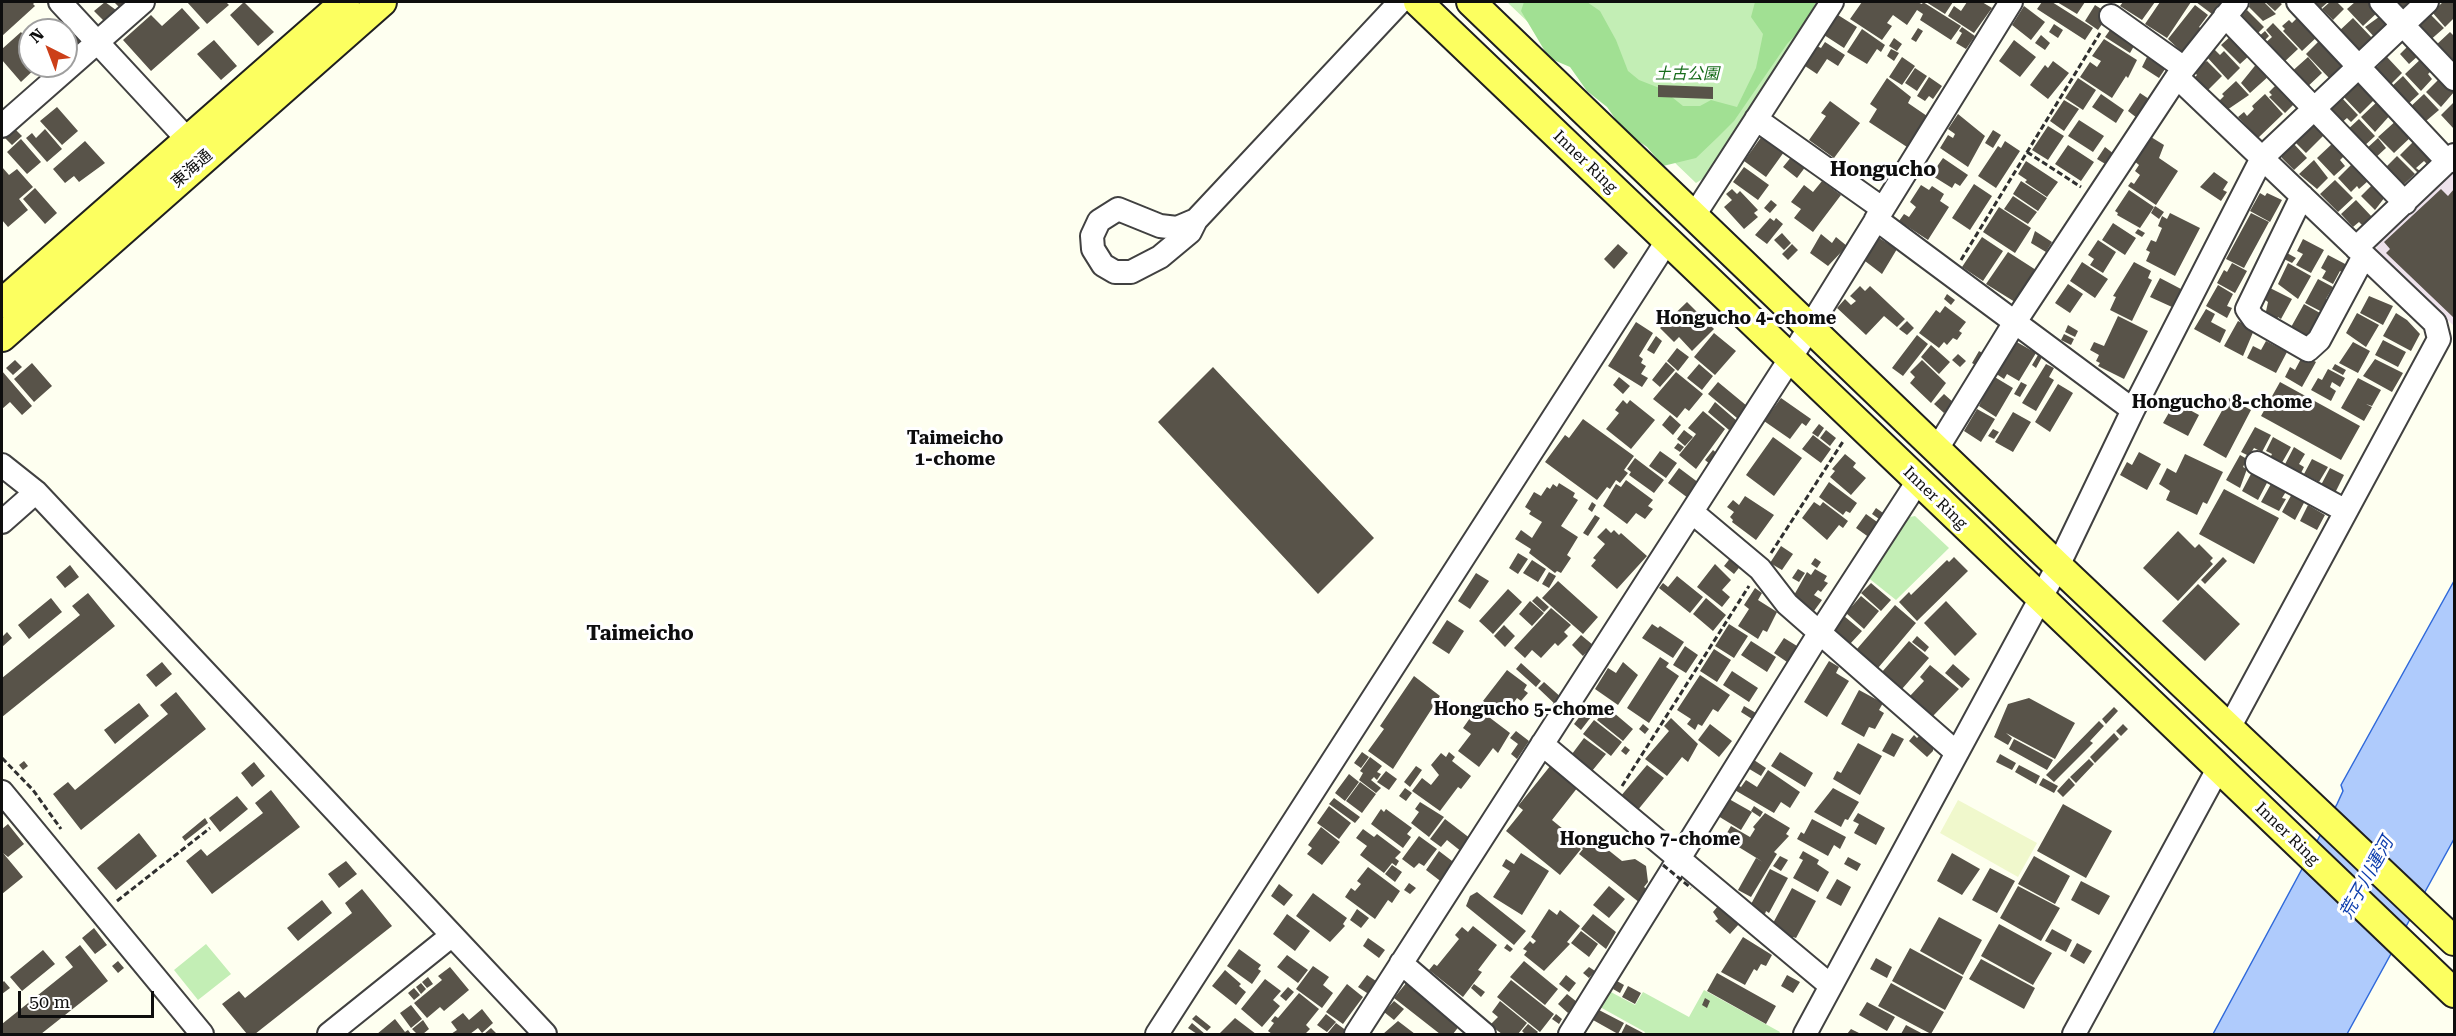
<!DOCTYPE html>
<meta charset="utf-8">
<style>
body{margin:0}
#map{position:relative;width:2456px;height:1036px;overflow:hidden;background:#fefff0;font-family:"Roboto Serif",serif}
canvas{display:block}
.frame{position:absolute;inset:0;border:3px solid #0e0e0e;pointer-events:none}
.north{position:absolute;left:18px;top:18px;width:60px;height:60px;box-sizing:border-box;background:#fff;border:2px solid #9f9f9f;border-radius:50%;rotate:318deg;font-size:16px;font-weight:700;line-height:24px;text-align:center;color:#0e0e0e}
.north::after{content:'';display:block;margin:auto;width:21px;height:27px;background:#cc3f19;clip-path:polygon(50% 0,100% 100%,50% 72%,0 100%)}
.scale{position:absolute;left:18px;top:991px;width:136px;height:27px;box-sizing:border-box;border:3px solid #0e0e0e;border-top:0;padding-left:8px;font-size:18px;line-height:21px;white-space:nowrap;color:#0e0e0e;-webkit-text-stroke:4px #fff;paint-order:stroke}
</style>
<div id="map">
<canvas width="2456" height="1036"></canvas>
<div class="frame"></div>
<div class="north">N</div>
<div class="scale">50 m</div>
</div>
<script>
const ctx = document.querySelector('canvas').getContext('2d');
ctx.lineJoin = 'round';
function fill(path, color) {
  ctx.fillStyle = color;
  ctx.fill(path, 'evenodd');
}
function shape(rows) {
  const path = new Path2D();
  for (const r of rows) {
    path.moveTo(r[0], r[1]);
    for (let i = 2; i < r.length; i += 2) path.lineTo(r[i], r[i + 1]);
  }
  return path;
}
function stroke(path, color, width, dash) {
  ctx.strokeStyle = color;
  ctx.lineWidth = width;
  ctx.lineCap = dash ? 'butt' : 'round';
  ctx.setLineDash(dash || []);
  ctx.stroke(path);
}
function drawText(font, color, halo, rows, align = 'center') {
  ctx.font = font + ' "Roboto Serif","Noto Sans JP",serif';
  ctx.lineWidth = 6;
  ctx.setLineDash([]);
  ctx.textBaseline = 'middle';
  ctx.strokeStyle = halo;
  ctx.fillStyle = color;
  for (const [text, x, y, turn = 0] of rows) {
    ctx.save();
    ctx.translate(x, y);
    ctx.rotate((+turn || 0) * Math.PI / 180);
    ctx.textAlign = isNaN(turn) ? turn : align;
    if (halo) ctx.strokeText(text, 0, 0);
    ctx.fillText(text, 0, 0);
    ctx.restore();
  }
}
fill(shape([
 [2454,169,2454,326,2376,252,2377,243]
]), '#eee2ec');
fill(shape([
 [1958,800,2037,843,2018,877,1940,833]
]), '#f0f8cc');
fill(shape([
 [1507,2,1821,2,1709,175,1696,183],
 [1915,516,1949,548,1896,600,1866,576,1905,518],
 [206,944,231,974,198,1000,174,970],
 [1704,990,1780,1032,1779,1034,1644,1034,1645,1032,1600,1007,1609,991,1635,1005,1643,992,1689,1017]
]), '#c3eeb5');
fill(shape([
 [1524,2,1587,2,1600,11,1616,40,1628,71,1639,80,1662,89,1683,106,1700,106,1711,100,1737,107,1756,68,1763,34,1751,17,1755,2,1816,2,1801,29,1787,44,1734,121,1718,137,1696,158,1663,166,1647,147,1624,131,1607,107,1587,91,1570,67,1549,58,1521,11]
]), '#a1e093');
const water = shape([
 [2454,581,2454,839,2347,1034,2213,1034,2337,804,2343,791,2341,785,2454,581]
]);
fill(water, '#afcbfc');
stroke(water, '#2f69da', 1.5);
fill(shape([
 [3,2,35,2,33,4,35,6,2,36],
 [105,2,116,10,104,21,94,11],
 [114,2,127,2,120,8],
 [187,2,226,2,229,5,207,24],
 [244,2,274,32,258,46,230,15],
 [1862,2,1917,2,1922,4,1923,2,1961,26,1951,40,1920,20,1923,14,1917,10,1907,25,1893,15,1887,23,1892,26,1882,40,1850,19],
 [1926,2,1953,2,1945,14],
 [1967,2,1982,2,1992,8,1974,33,1948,16,1954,6,1961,11],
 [2042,2,2052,2,2093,28,2085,40,2037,9],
 [2057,2,2085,2,2077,14],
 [2123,2,2155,2,2142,20,2120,6],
 [2160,2,2191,2,2167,38,2145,24],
 [2196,2,2223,2,2212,14],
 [2250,2,2264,2,2276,14,2263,21,2249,7],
 [2265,2,2279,2,2282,4,2275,11],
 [2311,2,2328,2,2319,10],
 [2330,2,2337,2,2344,9,2333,20,2322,9],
 [2355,2,2369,2,2379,11,2363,26,2347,9],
 [2392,2,2422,2,2404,14],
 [2443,2,2454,2,2454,18,2445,27,2432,12],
 [2095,5,2109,14,2098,30,2085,21],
 [2195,5,2208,15,2199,27,2203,30,2184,54,2168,39],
 [2024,6,2045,22,2031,40,2012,25],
 [182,8,200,28,151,71,123,40,151,15,162,26],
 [2247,10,2264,27,2255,36,2240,18],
 [2429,13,2444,28,2428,42,2418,26],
 [2383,14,2390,21,2385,26,2389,30,2378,41,2365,27],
 [1838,15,1857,27,1844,48,1824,35],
 [2299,16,2318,36,2302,51,2283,31,2285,29,2282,26,2289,20,2292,23],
 [2353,18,2373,39,2358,54,2338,32],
 [45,20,54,30,45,30,40,25],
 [2273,23,2298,49,2282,64,2264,44,2272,37,2266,30],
 [2054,24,2063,30,2058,38,2049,32],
 [73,26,81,35,79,43,68,54,66,33],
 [1962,27,1975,36,1966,49,1956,43,1962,33,1959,31],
 [1918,28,1923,31,1916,42,1911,39],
 [1862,29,1885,45,1881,52,1877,49,1867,64,1847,52],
 [2110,30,2134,46,2130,53,2105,37],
 [30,31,30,66,38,66,21,82,2,60,2,49,21,32,24,36],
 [2265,31,2269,36,2262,43,2257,38],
 [2450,32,2454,36,2453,65,2435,46],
 [2233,34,2251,54,2240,64,2221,45],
 [2041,35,2050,43,2045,50,2035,43],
 [1894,38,1902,44,1897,51,1889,46],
 [2322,38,2346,63,2330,79,2306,54],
 [2104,39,2137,60,2128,78,2126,76,2112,98,2080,77,2090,62,2097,67,2101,61,2092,56],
 [214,40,237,66,221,80,197,54],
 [2014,40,2036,57,2020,77,1999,61],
 [1825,42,1845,55,1838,66,1827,59,1817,74,1805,66,1817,46,1821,48],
 [2409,45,2419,55,2409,64,2400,54],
 [1891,49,1899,53,1894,61,1887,56],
 [2214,49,2220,55,2224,51,2240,68,2228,80,2206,56],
 [2424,56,2434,68,2428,74,2432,79,2421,91,2405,74],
 [1902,57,1915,66,1902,85,1889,77],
 [2147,57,2165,69,2159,78,2142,67],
 [2308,57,2322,73,2304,90,2289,74],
 [2387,57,2402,73,2388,87,2372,72],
 [2053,61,2069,73,2048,99,2030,85,2045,65,2048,68],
 [2207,61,2222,76,2207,91,2193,79,2197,75,2192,70],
 [2258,62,2270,75,2250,93,2241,83],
 [1915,68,1927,76,1917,91,1905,83],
 [2403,76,2419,94,2407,105,2390,88],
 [1929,77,1942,86,1933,99,1929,96,1925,101,1917,96],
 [2441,77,2454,92,2441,107,2426,92],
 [1887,78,1911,97,1908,103,1927,116,1907,147,1869,122,1877,109,1870,104],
 [2078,78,2096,90,2083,110,2065,98],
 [2236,81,2249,95,2227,110,2219,101,2224,96,2222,94],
 [2359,81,2376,98,2360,114,2343,96],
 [2278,83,2296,102,2285,113,2269,97,2272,95,2269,92],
 [1658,85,1713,87,1713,99,1658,97],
 [2140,93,2149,99,2137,118,2128,111],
 [2101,94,2124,110,2116,123,2092,107],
 [2265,94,2283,114,2258,138,2238,117,2244,112,2247,116,2254,109,2252,106],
 [2424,94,2439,110,2426,121,2423,118,2420,121,2408,109],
 [2342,98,2358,115,2351,122,2347,118,2340,124,2328,111],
 [2064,100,2079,109,2064,131,2050,121],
 [2379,100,2392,113,2375,132,2361,117],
 [1830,101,1860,123,1834,158,1809,140,1826,116,1821,113],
 [2454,102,2454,129,2441,115],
 [57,107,78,131,62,145,40,121],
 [1958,114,1985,136,1968,167,1940,148,1948,135,1953,138,1955,134,1948,129],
 [2359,119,2375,136,2362,148,2346,131],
 [2398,119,2413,135,2394,153,2378,137],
 [2079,120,2104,136,2093,152,2068,136],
 [2317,124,2326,133,2306,153,2294,141],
 [2048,126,2064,136,2048,160,2032,150],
 [15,129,22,136,12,145,5,138],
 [45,129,62,149,47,162,26,138,32,133,36,138],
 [1993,130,2001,135,1993,148,1985,143],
 [1762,136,1784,152,1766,177,1744,161],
 [2151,137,2164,145,2159,158,2178,171,2156,205,2128,186,2131,182,2134,184,2140,175,2135,171,2139,165,2134,161],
 [2378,138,2386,148,2373,160,2365,150],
 [21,139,41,162,27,174,7,152],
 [2416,139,2434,158,2427,164,2424,161,2416,168,2420,171,2418,173,2400,155],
 [85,141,105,163,79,182,74,176,65,183,53,169],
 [2005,141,2020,151,1996,188,1978,176,1998,146,2001,148],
 [2334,142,2346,154,2340,160,2345,166,2334,176,2317,158],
 [2293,143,2307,158,2294,170,2282,158,2282,154],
 [2068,145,2094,162,2081,181,2055,164],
 [2105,147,2114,154,2107,165,2097,159],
 [1792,156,1806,166,1797,178,1783,167],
 [2397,156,2415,174,2401,187,2384,169],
 [1943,158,1968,175,1960,186,1955,183,1952,188,1931,175],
 [2314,160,2328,178,2317,189,2299,174],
 [2026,161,2058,182,2047,197,2025,182,2027,180,2018,174],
 [2353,163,2368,181,2359,189,2357,186,2351,192,2338,178],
 [2,167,9,175,17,169,33,187,19,199,28,210,8,227,2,220],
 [1744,167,1769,185,1758,200,1733,182],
 [2214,172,2228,182,2223,190,2227,192,2221,201,2200,187],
 [2335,180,2353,198,2338,212,2320,194],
 [1822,181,1841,195,1813,232,1794,218,1801,209,1791,202,1804,185,1813,192],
 [2021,181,2047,198,2038,211,2013,194],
 [1974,184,1992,196,1970,230,1952,218],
 [2373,184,2385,197,2375,210,2361,196],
 [1921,185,1929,190,1932,186,1944,194,1940,201,1949,207,1928,240,1899,221,1904,214,1909,217,1916,207,1910,202],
 [35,188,57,213,45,224,23,199],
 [1732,189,1737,194,1740,191,1758,210,1754,213,1758,217,1744,229,1724,207,1732,200,1726,194],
 [2441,189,2448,196,2454,189,2454,318,2386,253,2390,249,2384,242],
 [2129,190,2154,207,2140,228,2117,215,2118,213,2115,211],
 [2260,193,2265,196,2267,193,2282,200,2270,222,2250,211],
 [2013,196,2037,212,2028,224,2004,209],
 [1771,200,1777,205,1770,213,1764,208],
 [2356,200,2372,217,2363,226,2359,222,2353,227,2341,214],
 [2155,206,2164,212,2159,219,2151,213],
 [1999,207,2031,228,2015,253,1983,232],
 [2170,213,2200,228,2175,276,2146,261,2150,252,2146,250,2151,240,2156,242,2162,228,2158,226,2162,216,2167,219],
 [2251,213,2269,222,2244,268,2226,259],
 [1770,218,1774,221,1776,218,1783,224,1767,244,1755,235],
 [2113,223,2136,238,2125,255,2102,240],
 [2138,229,2145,233,2142,237,2135,233],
 [2035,231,2052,242,2046,252,2031,243],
 [1782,233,1791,243,1784,250,1774,240],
 [1821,234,1832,243,1836,237,1847,246,1828,266,1810,253],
 [1982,237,2003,251,1983,281,1962,267],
 [1879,238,1897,249,1882,274,1865,261],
 [2303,239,2324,250,2311,273,2296,265,2303,254,2297,251],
 [2098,240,2116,252,2103,273,2090,265,2094,259,2088,255],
 [1618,244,1628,253,1614,269,1604,259],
 [1792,244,1798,250,1788,260,1782,254],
 [2008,252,2036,270,2015,302,1986,284],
 [2287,253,2296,258,2292,263,2284,259],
 [2328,255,2349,266,2345,274,2340,271,2333,284,2322,278,2326,271,2321,268],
 [2082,262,2108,279,2095,298,2070,281],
 [2134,262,2151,271,2148,278,2152,280,2132,321,2110,310,2116,297,2113,296],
 [2232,263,2247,271,2235,293,2217,283,2224,270,2227,272],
 [2288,263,2311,276,2298,299,2278,284],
 [2160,278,2181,289,2172,307,2150,297],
 [2318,279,2333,287,2326,299,2330,301,2324,313,2305,303],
 [2068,284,2083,294,2070,313,2055,303],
 [2218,285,2233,294,2227,306,2232,308,2227,318,2206,306],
 [1860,286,1865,291,1870,286,1905,319,1897,327,1884,316,1866,335,1837,308,1845,299,1851,305,1856,301,1850,296],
 [2270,288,2292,299,2281,319,2278,317,2276,322,2265,316,2268,302,2264,299],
 [1947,294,1955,300,1951,305,1944,299],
 [2369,296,2393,306,2383,325,2360,313],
 [1687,302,1714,329,1692,351,1679,337,1674,342,1660,328],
 [2304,304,2320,313,2307,338,2290,329],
 [1945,306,1966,322,1959,331,1962,333,1957,340,1953,338,1947,345,1944,342,1939,348,1919,333,1936,310,1940,313],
 [2206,309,2215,314,2211,322,2226,330,2220,343,2194,329],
 [2357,313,2379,325,2366,347,2346,333],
 [2396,313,2407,320,2420,334,2411,351,2383,336],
 [2118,316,2148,331,2124,379,2098,366,2100,363,2096,361,2099,355,2090,350,2094,342,2104,346],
 [1907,321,1914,328,1907,335,1899,329],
 [2238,321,2254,330,2243,356,2224,346],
 [1636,322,1653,333,1639,356,1643,359,1641,363,1646,366,1641,374,1648,378,1642,387,1608,366],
 [2068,325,2078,331,2075,337,2065,332],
 [1714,333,1736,351,1715,375,1694,357],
 [2064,334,2074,339,2071,345,2061,340],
 [1917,335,1928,344,1903,376,1892,368],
 [1656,336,1662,341,1654,354,1647,350],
 [2383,340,2406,352,2398,367,2375,355],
 [2015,341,2036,353,2019,381,2007,374,2004,379,1995,373],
 [2266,341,2287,352,2276,373,2247,358,2253,346,2261,350],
 [2353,342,2370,351,2358,373,2339,363],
 [1931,345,1950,362,1939,374,1921,357],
 [1677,348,1689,357,1678,371,1667,361],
 [1979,351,1984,354,1977,366,1972,363],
 [1958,354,1966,361,1960,367,1952,360],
 [2038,355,2042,357,2036,368,2032,365],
 [2303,355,2316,362,2302,387,2285,377,2290,367,2295,370],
 [2375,359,2403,373,2392,392,2363,376],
 [15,360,22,367,13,375,6,368],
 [1922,360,1946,383,1931,403,1910,383,1915,377,1910,372],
 [1666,362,1675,370,1660,387,1652,380],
 [32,363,52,386,34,402,14,379],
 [1699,364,1713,376,1702,390,1687,378],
 [2046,364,2054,368,2049,377,2054,380,2036,411,2022,403],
 [2335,364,2346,370,2343,375,2332,369],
 [1213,367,1374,538,1318,594,1158,422],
 [2328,369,2345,378,2340,387,2332,382,2330,387,2336,391,2331,401,2311,390,2318,378,2322,380],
 [2,371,32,406,22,415,10,402,2,409],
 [1676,372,1703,394,1689,411,1685,408,1677,418,1653,399],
 [1993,376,2013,388,1996,417,1979,406],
 [1619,377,1630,386,1623,394,1613,385],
 [2358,378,2381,390,2372,406,2366,404,2372,407,2364,421,2341,408],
 [1718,382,1747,406,1737,418,1708,394],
 [2021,382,2027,385,2020,397,2014,394],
 [2280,382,2360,426,2341,460,2261,416],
 [2058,384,2073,393,2050,432,2035,422],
 [1944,394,1954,403,1944,413,1934,404],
 [1781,398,1811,419,1806,426,1802,423,1790,439,1764,421],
 [2229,398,2251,410,2226,458,2203,445],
 [1623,400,1627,404,1630,400,1655,420,1631,449,1606,429,1619,413,1615,410],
 [1715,402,1737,421,1729,430,1708,412],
 [2175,402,2199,415,2188,436,2163,423],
 [1977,409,1995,419,1981,442,1964,431],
 [1703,411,1725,429,1696,469,1679,455,1696,434,1688,428],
 [2013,412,2031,422,2013,452,1995,442],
 [1670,415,1681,425,1673,435,1662,425],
 [1583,419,1634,456,1624,470,1628,473,1620,483,1616,480,1610,489,1607,487,1597,500,1545,462,1565,435,1569,438],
 [1819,424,1824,428,1818,437,1812,433],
 [2255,427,2271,435,2262,452,2254,448,2249,456,2241,452],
 [1993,429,1999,432,1994,439,1988,436],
 [1684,430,1693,437,1685,446,1677,439],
 [1826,430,1836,438,1830,446,1820,438],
 [1813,435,1831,449,1821,463,1802,449],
 [1773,437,1802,458,1774,496,1746,475],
 [2273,437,2291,447,2280,466,2269,460,2272,454,2266,451],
 [1678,443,1684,447,1680,452,1674,448],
 [2294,447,2305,454,2299,464,2304,467,2298,479,2282,470],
 [1713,450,1720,456,1712,466,1705,460],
 [1660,451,1677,463,1666,478,1649,466],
 [2139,452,2161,464,2147,490,2120,475,2127,462,2132,465],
 [1845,454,1856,463,1853,467,1866,478,1851,495,1830,477,1835,471,1832,469],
 [2185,454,2223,472,2207,504,2203,502,2197,515,2166,500,2170,491,2159,484,2167,468,2176,473],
 [2240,455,2247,459,2243,467,2247,469,2240,488,2226,480],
 [1635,458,1664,480,1654,493,1629,475,1631,472,1627,469],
 [2312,459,2328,467,2319,482,2304,474],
 [1679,468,1699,483,1688,498,1668,483],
 [2330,468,2344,475,2335,493,2321,485],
 [2252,472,2269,479,2258,500,2242,491],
 [1626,480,1653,500,1648,506,1653,509,1645,519,1636,513,1627,524,1603,506,1616,484,1621,487],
 [1829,482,1857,503,1850,513,1846,511,1843,515,1819,497],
 [2272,482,2287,490,2282,498,2286,499,2279,511,2261,502],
 [1559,483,1575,493,1573,497,1578,500,1561,526,1578,537,1567,555,1571,558,1561,573,1557,571,1555,573,1529,553,1531,549,1515,539,1521,530,1532,538,1542,522,1529,514,1531,511,1525,507,1534,492,1541,496,1547,487,1550,489,1553,484,1557,487],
 [2224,489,2279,518,2254,564,2199,534],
 [2293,492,2306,499,2295,520,2282,512],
 [1745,496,1774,515,1756,540,1732,522,1733,520,1730,517,1734,512,1727,507,1733,500,1739,505],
 [1592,502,1596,505,1592,512,1588,509],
 [1814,502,1820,506,1823,502,1848,521,1843,528,1839,525,1827,540,1802,518],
 [2308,505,2325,515,2317,530,2300,521],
 [1876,508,1886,515,1882,521,1872,514],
 [1866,514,1880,524,1870,538,1856,528],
 [1595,515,1600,518,1588,536,1583,533],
 [1606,528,1611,533,1614,530,1619,535,1621,533,1647,556,1617,589,1591,566,1596,560,1593,558,1605,544,1597,537],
 [2178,531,2195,548,2199,544,2213,558,2210,561,2213,564,2178,601,2143,568],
 [1781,546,1793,554,1782,570,1770,563],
 [1518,553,1528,559,1518,574,1509,568],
 [1732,556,1742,564,1734,574,1724,566],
 [1954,557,1968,571,1917,621,1899,602,1909,592,1911,595,1947,560,1949,562],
 [2223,557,2227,561,2205,584,2201,580],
 [1815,558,1821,562,1817,568,1811,564],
 [1532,560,1546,569,1538,582,1523,573],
 [1715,564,1731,580,1722,590,1730,597,1722,607,1697,587],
 [70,565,79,577,65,588,56,577],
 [1798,569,1805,573,1799,582,1792,578],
 [1815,569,1827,576,1824,581,1828,583,1821,592,1818,590,1814,595,1822,600,1814,611,1793,597,1807,572,1811,575],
 [1549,572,1556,576,1549,588,1542,584],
 [1476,573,1489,581,1470,609,1458,601],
 [1677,576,1703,597,1690,613,1659,588,1663,583,1668,587],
 [1558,581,1598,617,1583,634,1542,598],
 [1871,583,1891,600,1881,611,1861,593],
 [2198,584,2240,624,2205,661,2162,621],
 [1755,588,1762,593,1758,600,1777,612,1767,632,1763,630,1758,639,1738,626,1749,609,1744,605],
 [1508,589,1522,602,1493,634,1479,621],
 [88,593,115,626,2,717,2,678,80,615,72,606],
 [1537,596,1549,607,1544,612,1532,601],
 [1861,596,1879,611,1864,629,1846,613],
 [51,598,62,612,29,639,18,625],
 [1706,598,1726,615,1713,631,1693,614],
 [1530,601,1544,613,1532,626,1519,614],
 [1946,601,1977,634,1955,656,1924,623],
 [1895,605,1916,623,1878,668,1857,649],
 [1551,608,1571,625,1564,632,1568,636,1558,646,1555,643,1541,658,1532,650,1525,658,1514,648],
 [1844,616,1862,631,1850,644,1836,633,1835,625],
 [1447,620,1464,631,1449,654,1432,643],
 [1652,624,1658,628,1660,626,1684,642,1673,658,1642,638],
 [1729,624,1748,636,1734,658,1715,646],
 [1504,625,1515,636,1505,647,1494,636],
 [7,632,12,638,2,647,2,637],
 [1581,635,1593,645,1583,656,1572,645],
 [1917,636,1929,647,1925,652,1912,642],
 [1784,638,1797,646,1787,662,1774,653],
 [1751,641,1776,657,1767,672,1741,655],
 [1909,641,1929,658,1902,689,1882,672],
 [1685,646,1698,655,1686,673,1673,665],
 [1714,649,1731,660,1717,682,1700,671],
 [1660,657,1669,663,1666,667,1679,676,1649,723,1627,708],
 [1829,661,1839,667,1836,673,1849,681,1827,717,1804,702],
 [162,662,172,674,156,687,146,675],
 [1623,662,1638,675,1618,705,1595,689,1608,668,1616,673],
 [1521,663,1541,681,1536,687,1516,669],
 [1953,664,1970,679,1962,688,1945,673],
 [1930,665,1959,689,1933,716,1910,696,1924,681,1920,677],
 [1507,670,1527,685,1524,690,1528,693,1521,701,1517,698,1504,716,1483,701],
 [1732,671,1758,688,1749,702,1723,685],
 [1700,675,1730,695,1718,712,1713,709,1702,726,1698,724,1695,730,1687,724,1691,719,1677,710],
 [1414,676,1440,696,1393,769,1368,751,1384,729,1380,726],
 [1544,682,1563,699,1557,706,1538,688],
 [1859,690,1883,703,1879,710,1884,713,1875,729,1869,727,1864,737,1841,724],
 [176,692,206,729,81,830,53,794,68,782,75,790,168,714,160,705],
 [2029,698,2075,723,2055,759,2006,733,2012,738,2008,745,1994,737,2008,704],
 [139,703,149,716,115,744,104,730],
 [1744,706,1756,713,1752,719,1741,712],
 [1607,707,1633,729,1623,741,1597,720],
 [2114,707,2118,711,2106,724,2102,719],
 [1477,708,1510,733,1498,753,1493,748,1479,767,1458,751,1471,734,1463,728],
 [1584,711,1591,717,1581,730,1574,724],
 [1671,718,1698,744,1688,762,1682,757,1667,776,1645,759,1669,731,1664,726],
 [1594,720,1622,742,1611,756,1583,734],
 [2099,721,2104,726,2090,741,2093,743,2054,782,2046,775],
 [1643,724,1649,729,1645,734,1639,729],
 [1710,724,1732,741,1719,757,1698,740],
 [2123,724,2128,729,2121,736,2116,731],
 [1516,731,1529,741,1517,759,1511,754,1518,744,1510,738],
 [1924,731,1933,739,1933,751,1927,757,1909,741,1914,735,1917,738],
 [1892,733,1904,739,1894,757,1882,751],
 [2114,733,2119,739,2095,763,2090,757],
 [1584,738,1606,754,1592,771,1572,754],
 [2014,739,2053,760,2047,770,2009,749],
 [1858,743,1882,756,1860,795,1833,779,1837,771,1841,773],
 [1625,746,1630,750,1626,755,1621,751],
 [1362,752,1369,757,1361,768,1354,763],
 [1449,752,1455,757,1452,761,1471,776,1461,789,1458,787,1440,811,1412,791,1422,778,1431,785,1439,775,1431,765,1441,753,1446,757],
 [1780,752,1813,773,1805,787,1771,766],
 [2000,754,2016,763,2012,770,1996,762],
 [1370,757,1382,766,1377,772,1381,774,1377,780,1374,777,1371,780,1381,788,1376,793,1359,780,1363,773,1360,771],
 [1751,758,1766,768,1761,776,1746,767],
 [2089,759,2094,764,2076,783,2070,777],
 [24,761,28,766,23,770,19,765],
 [254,762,265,776,252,787,241,773],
 [1551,765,1578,787,1552,820,1563,829,1560,832,1581,849,1560,875,1506,831,1523,810,1518,806],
 [1647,765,1664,778,1637,811,1620,797],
 [2019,765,2040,776,2036,784,2015,772],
 [1416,766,1422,770,1410,787,1404,782],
 [1768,770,1800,792,1790,808,1781,802,1774,813,1733,789,1736,784,1741,787,1746,780,1757,787],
 [1386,771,1397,779,1389,790,1377,782],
 [1349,774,1359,782,1345,801,1335,793],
 [2043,778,2058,786,2054,793,2039,785],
 [2069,778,2075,785,2063,797,2057,791],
 [1360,782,1376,794,1362,813,1346,801],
 [1405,788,1412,793,1406,801,1399,796],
 [1833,788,1859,802,1848,820,1845,819,1841,827,1814,812],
 [271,790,300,827,212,894,186,861,201,849,207,856,263,813,255,803],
 [237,796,248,809,220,832,209,818],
 [1334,798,1360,817,1355,823,1329,804],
 [1729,799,1752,812,1741,830,1718,816],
 [1420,802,1444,817,1429,837,1411,823,1419,812,1415,809],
 [2063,804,2112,831,2086,878,2037,851],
 [1329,806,1351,823,1339,839,1317,823],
 [1754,806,1763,812,1760,817,1751,811],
 [1381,809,1384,812,1386,809,1412,828,1407,834,1411,837,1403,848,1371,824],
 [1765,813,1790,828,1786,834,1789,836,1774,852,1777,854,1751,897,1738,890,1756,858,1763,862,1724,838,1731,826,1750,837,1755,829,1753,827],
 [1858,813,1885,828,1876,845,1854,833,1859,824,1853,821],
 [205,818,208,823,185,841,182,837],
 [1445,819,1471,839,1462,852,1447,840,1441,847,1430,839],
 [1812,819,1846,837,1840,849,1834,845,1828,856,1797,839,1801,832,1804,834],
 [8,824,24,844,8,857,3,853,23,877,2,894,2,829],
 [1321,827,1340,842,1322,865,1307,854,1312,848,1308,845],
 [1363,829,1374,837,1377,834,1401,852,1395,858,1399,861,1396,866,1392,863,1384,873,1360,855,1367,846,1356,838],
 [139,833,157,856,116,890,97,868],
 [1587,833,1622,861,1635,859,1646,866,1648,882,1644,887,1649,891,1640,903,1579,854,1583,849,1578,844],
 [1419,836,1437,849,1424,866,1419,863,1414,868,1402,859],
 [1439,851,1456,864,1443,883,1426,870],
 [1803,851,1819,860,1817,864,1829,872,1818,892,1793,878,1803,860,1799,858],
 [1521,853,1549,871,1522,915,1493,897,1510,871,1502,866,1506,859,1514,864],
 [1952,853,1980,869,1962,895,1937,881],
 [1780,856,1788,860,1781,871,1773,866],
 [2034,856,2070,876,2055,904,2018,884],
 [1848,857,1861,864,1857,871,1844,864],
 [346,861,357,874,339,888,328,874],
 [1392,865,1402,872,1395,882,1385,874],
 [1368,867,1400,891,1392,903,1388,900,1375,919,1345,897,1351,888,1355,891,1361,884,1357,881],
 [1990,868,2015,881,1997,913,1972,900],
 [1770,869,1788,878,1769,913,1766,911,1765,914,1750,906],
 [1837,879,1851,887,1841,906,1826,898],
 [2081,881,2110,896,2099,915,2071,900],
 [1409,883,1416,888,1410,894,1404,890],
 [1279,884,1293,895,1284,906,1271,896],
 [1609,886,1625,899,1609,918,1593,905],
 [2018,886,2060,908,2041,941,2000,918],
 [1792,888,1816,901,1796,938,1793,937,1791,941,1772,925],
 [362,889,392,926,255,1034,247,1034,222,1004,239,991,245,998,352,913,345,903],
 [1477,892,1526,931,1514,945,1466,906,1470,896],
 [1313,893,1347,918,1343,924,1345,926,1330,942,1296,916],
 [322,900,332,913,298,941,287,928],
 [1718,906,1739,924,1730,934,1715,921,1718,919,1713,912],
 [1357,909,1369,918,1361,928,1350,920],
 [1549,909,1557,915,1560,910,1580,926,1567,942,1570,944,1544,971,1524,955,1527,951,1523,949,1530,941,1533,944,1536,941,1531,937],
 [1287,914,1310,931,1295,951,1273,934],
 [1593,914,1616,932,1606,949,1581,929],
 [1939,917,1982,940,1963,975,1920,951],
 [1999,924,2052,953,2033,985,1981,956],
 [1473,926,1497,945,1478,970,1482,972,1463,997,1429,970,1434,964,1437,966,1459,939,1455,935,1462,927,1468,932],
 [94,928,107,945,95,954,82,938],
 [2052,929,2072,940,2066,952,2045,941],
 [1581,931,1598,944,1589,957,1571,943],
 [1743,937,1772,955,1766,966,1761,964,1757,971,1754,969,1745,985,1721,972],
 [1368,938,1385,950,1379,958,1363,946],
 [2077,943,2092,951,2084,964,2070,956],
 [1507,944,1513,949,1510,952,1504,948],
 [80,945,108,981,41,1034,2,1034,2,1024,73,967,65,957],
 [1910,948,1963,977,1945,1010,1892,981],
 [1239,949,1261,965,1258,969,1261,971,1252,984,1227,966],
 [43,950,55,964,22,991,10,977],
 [1287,955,1308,970,1298,983,1277,967],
 [1876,958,1892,967,1887,978,1870,969],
 [1981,959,2035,988,2024,1009,1969,979],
 [118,961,124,968,118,973,112,966],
 [1524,961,1558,989,1545,1005,1510,977],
 [1313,966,1329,977,1323,985,1333,993,1322,1008,1296,989],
 [450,967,469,990,444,1011,440,1007,427,1018,414,1003,442,980,438,976],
 [1589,967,1595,971,1589,978,1583,973],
 [1225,970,1241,984,1239,986,1246,992,1236,1005,1212,986],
 [1717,973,1776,1006,1766,1024,1707,991],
 [1367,975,1379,983,1370,995,1358,987],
 [1566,975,1576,983,1569,992,1559,984],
 [1787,975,1800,982,1793,993,1781,986],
 [428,977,433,984,427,988,422,982],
 [1265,979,1281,991,1273,1000,1280,1006,1262,1027,1241,1009],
 [1511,980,1554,1014,1540,1032,1497,997],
 [4,981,10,988,2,994,2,983],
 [1617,981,1624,985,1620,993,1613,989],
 [1407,982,1460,1025,1453,1034,1440,1034,1394,998],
 [421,983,426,989,421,994,416,987],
 [1891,983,1944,1012,1931,1034,1878,1006],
 [1347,984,1363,997,1343,1024,1326,1012],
 [1474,984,1485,992,1481,997,1471,988],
 [1628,986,1641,993,1635,1004,1622,997],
 [1288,987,1294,992,1286,1001,1280,996],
 [414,988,420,995,414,1000,408,993],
 [1299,993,1319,1009,1306,1025,1310,1029,1305,1034,1272,1034,1268,1031,1274,1023,1271,1021,1275,1016,1278,1018],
 [1567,994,1577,1002,1568,1013,1558,1004],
 [1705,998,1710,1001,1707,1008,1702,1005],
 [1394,1001,1404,1009,1394,1020,1384,1012],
 [1500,1001,1527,1023,1518,1034,1502,1034,1490,1025,1498,1017,1492,1012],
 [1867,1002,1895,1017,1887,1031,1859,1015],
 [411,1005,422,1019,411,1028,400,1013],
 [482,1009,493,1023,482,1033,478,1028,470,1034,451,1034,457,1030,451,1022,463,1013,469,1020],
 [1599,1010,1624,1023,1618,1034,1593,1020],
 [1326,1014,1336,1022,1327,1032,1317,1025],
 [1556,1014,1562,1019,1559,1024,1552,1019],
 [1196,1015,1211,1027,1207,1031,1192,1019],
 [1235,1018,1256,1034,1219,1034],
 [395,1019,405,1032,408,1030,411,1034,377,1034],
 [423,1020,429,1029,423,1034,417,1034,412,1029],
 [1398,1021,1415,1034,1383,1034],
 [1192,1023,1205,1034,1197,1034,1188,1028],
 [1336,1023,1347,1031,1345,1034,1327,1034],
 [1528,1024,1538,1032,1536,1034,1525,1034,1522,1031],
 [1626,1024,1643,1033,1642,1034,1621,1034],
 [1906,1025,1923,1034,1901,1034],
 [491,1028,497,1034,484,1034],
 [1851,1029,1861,1034,1847,1034]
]), '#585349');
const minor = shape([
 [60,2,188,140],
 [2298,2,2448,162],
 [2381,2,2454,79],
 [2111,16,2184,68],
 [2225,16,2405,203],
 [2177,77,2435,323,2439,339,2229,728],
 [1756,119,1883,209],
 [2,126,143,2],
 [2302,196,2247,309,2254,319,2308,350,2319,340,2364,256],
 [1695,214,1832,2],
 [1876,219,2133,410],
 [1196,220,1177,228,1160,226,1118,209,1099,221,1092,236,1093,249,1103,265,1115,272,1131,272,1160,257,1190,232,1196,220,1400,2],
 [2356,248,2454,155],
 [1937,449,2015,322,2177,77,2237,2],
 [2257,463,2346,511],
 [2,465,36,492,545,1034],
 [1692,512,1760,569,1787,604,1957,753],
 [2,522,36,492],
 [1542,744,1831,986],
 [2,792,202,1034],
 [1401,963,1484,1034],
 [329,1034,451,936],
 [1157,1034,1667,241],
 [1356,1034,1790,359,2011,2],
 [1570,1034,1820,632,1918,481],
 [1805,1034,2058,566,2133,410,2262,158,2427,2],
 [2074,1034,2218,769]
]);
const major = shape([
 [1418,2,2454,993],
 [1471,2,2058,566,2454,941],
 [2,303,345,2],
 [2,337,382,2]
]);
stroke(minor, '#414141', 26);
stroke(major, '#1f1f1f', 32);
stroke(shape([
 [2027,152,2081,187],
 [1961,260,2100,33],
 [1771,553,1844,440],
 [2,758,33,790,61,829],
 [1622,786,1749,586],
 [117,901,210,828]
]), '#303030', 3, [6, 3]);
stroke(minor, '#fff', 22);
stroke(major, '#fcff60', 28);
stroke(shape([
 [1663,865,1691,888]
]), '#303030', 3, [6, 3]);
drawText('italic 16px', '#186d1c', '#fff', [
 ["土古公園",1687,74]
]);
drawText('16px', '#0e0e0e', '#fff', [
 ["Inner Ring",1585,162,44],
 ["東海通",192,169,-41],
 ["Inner Ring",1935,498,44],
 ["Inner Ring",2287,834,44]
]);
drawText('bold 18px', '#0e0e0e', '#fff', [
 ["Hongucho 4-chome",1746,319],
 ["Hongucho 8-chome",2222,403],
 ["Taimeicho",955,439],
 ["1-chome",955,460],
 ["Hongucho 5-chome",1524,710],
 ["Hongucho 7-chome",1650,840]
]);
drawText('italic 18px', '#0b3cac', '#fff', [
 ["荒子川運河",2367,878,-61]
]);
drawText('bold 20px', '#0e0e0e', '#fff', [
 ["Hongucho",1883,170],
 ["Taimeicho",640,634]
]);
</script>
